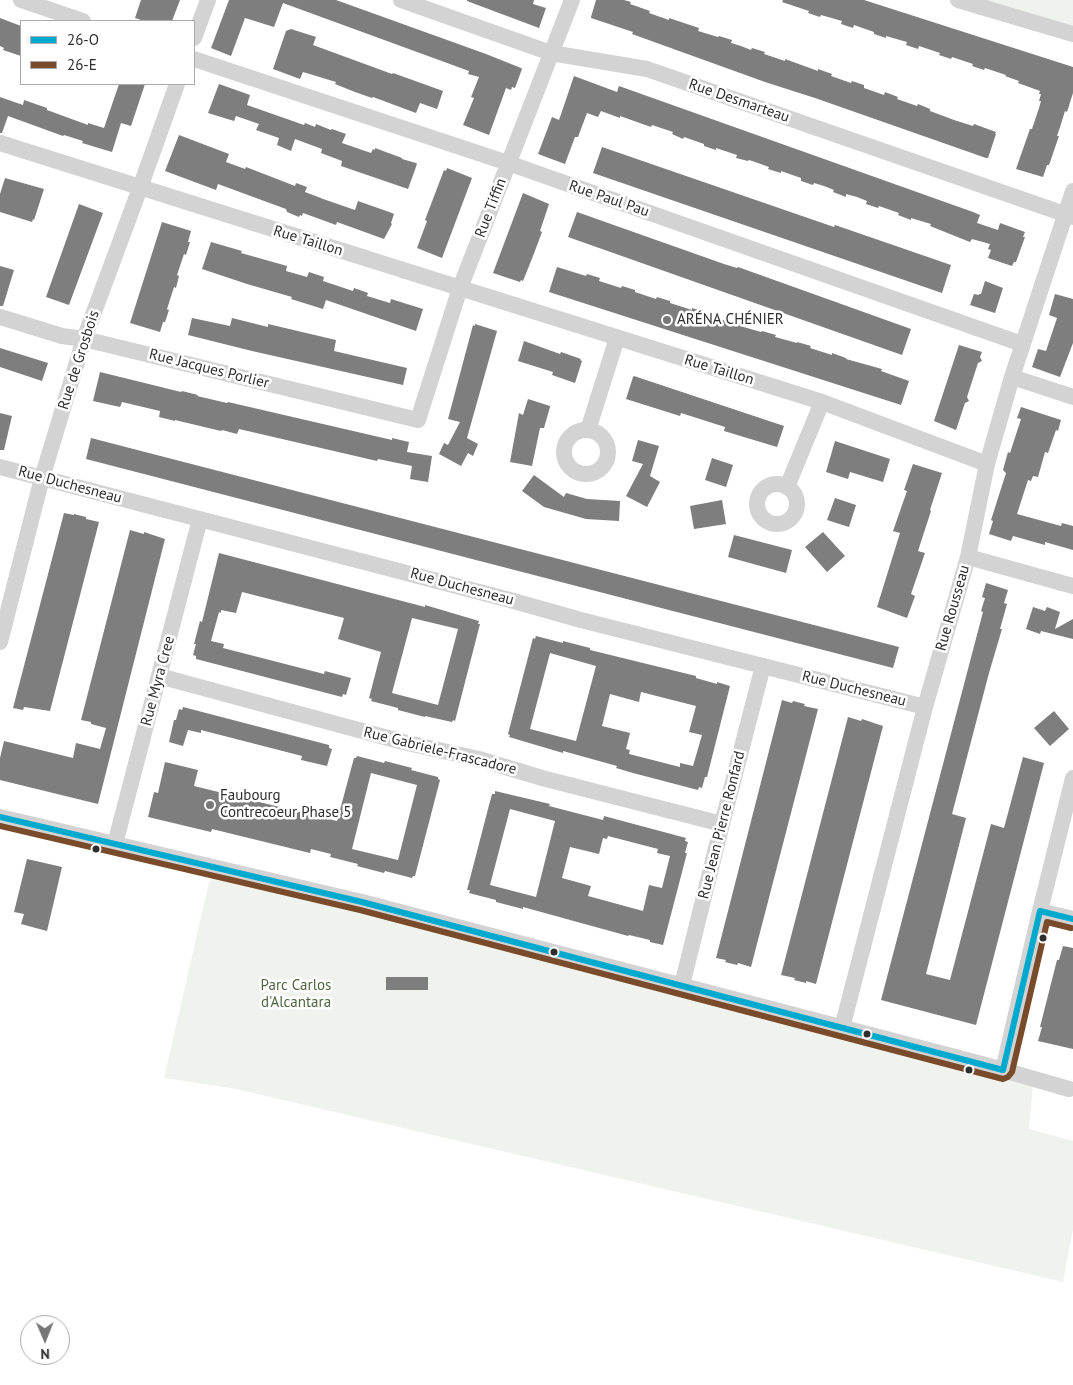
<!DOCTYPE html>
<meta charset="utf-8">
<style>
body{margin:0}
#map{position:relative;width:1073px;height:1385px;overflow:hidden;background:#fff;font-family:"PT Sans",sans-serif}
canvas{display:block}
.legend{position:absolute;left:20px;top:20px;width:175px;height:65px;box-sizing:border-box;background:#fff;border:1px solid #ababab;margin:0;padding:6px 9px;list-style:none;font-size:15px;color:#2e2e2e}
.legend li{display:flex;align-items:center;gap:10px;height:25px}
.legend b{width:25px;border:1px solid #ababab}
.north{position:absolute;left:20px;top:1315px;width:50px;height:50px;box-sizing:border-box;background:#fff;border:1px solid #ababab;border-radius:50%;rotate:179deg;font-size:14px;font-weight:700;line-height:20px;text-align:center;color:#2e2e2e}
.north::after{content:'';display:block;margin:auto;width:18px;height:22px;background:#777;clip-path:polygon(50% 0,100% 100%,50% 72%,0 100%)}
</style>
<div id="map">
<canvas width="1073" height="1385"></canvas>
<ul class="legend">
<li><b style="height:6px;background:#00a9ce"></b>26-O</li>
<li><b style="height:6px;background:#7a4b2a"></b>26-E</li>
</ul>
<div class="north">N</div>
</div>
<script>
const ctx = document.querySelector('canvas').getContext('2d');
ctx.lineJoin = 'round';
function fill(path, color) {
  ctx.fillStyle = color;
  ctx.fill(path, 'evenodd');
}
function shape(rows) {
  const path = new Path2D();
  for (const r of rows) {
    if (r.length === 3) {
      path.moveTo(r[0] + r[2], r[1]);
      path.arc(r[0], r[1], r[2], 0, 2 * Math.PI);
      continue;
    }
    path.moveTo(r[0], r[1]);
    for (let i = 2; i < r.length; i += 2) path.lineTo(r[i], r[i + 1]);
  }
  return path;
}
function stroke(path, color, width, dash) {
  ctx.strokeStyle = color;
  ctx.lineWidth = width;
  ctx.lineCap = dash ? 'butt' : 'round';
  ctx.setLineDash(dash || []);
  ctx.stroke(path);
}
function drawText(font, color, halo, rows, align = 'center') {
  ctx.font = font + ' "PT Sans",sans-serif';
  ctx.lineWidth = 5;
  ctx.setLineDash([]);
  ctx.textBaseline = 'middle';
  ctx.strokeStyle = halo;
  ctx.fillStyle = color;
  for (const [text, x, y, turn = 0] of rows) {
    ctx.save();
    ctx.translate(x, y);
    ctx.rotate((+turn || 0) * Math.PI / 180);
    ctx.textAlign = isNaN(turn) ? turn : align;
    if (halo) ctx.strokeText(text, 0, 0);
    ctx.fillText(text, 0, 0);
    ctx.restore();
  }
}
fill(shape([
 [958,0,1073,0,1073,34],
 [223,869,1033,1085,1029,1129,1073,1141,1073,1229,1063,1282,236,1089,164,1078,209,882]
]), '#f0f3ed');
fill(shape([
 [141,0,180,0,172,21,144,21,135,18],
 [229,0,336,0,486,54,521,68,522,69,515,88,512,87,511,90,506,88,489,135,463,125,474,98,471,97,479,77,468,74,469,71,283,3,274,27,245,18,231,56,211,48],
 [467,0,534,0,533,4,546,8,539,28,467,1],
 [596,0,624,0,631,2,630,4,650,11,649,13,669,20,669,18,699,28,698,31,718,37,719,36,732,40,731,43,741,46,751,50,752,48,765,52,764,54,785,61,785,59,818,71,818,69,832,74,831,76,851,83,852,81,864,85,864,88,884,95,885,92,898,97,897,99,917,106,918,104,930,109,930,111,954,120,973,126,974,124,996,132,995,134,996,134,988,158,986,158,815,98,765,82,632,34,633,32,591,18,591,17],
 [783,0,864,0,1073,67,1073,93,1067,112,1065,111,1061,124,1057,136,1059,136,1049,165,1047,165,1043,177,1016,169,1030,129,1032,129,1039,108,1041,101,1039,101,1041,94,1039,94,1040,91,1018,83,1019,81,1005,76,1006,75,985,68,984,70,972,66,973,64,952,57,951,59,939,55,940,53,919,46,918,49,906,45,907,42,886,36,886,38,874,34,874,32,854,25,853,28,841,24,842,21,821,15,820,17,808,13,809,11,782,2],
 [0,18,21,26,21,56,3,50,4,48,0,46],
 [291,29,316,37,313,45,392,74,393,73,443,91,437,109,420,103,416,113,373,97,372,98,355,92,335,84,336,82,303,72,300,79,273,69,286,31],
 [574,76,617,92,619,86,973,212,980,215,977,223,998,230,1000,223,1025,232,1023,237,1025,237,1016,262,1014,262,1012,266,988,258,991,250,988,249,990,244,972,239,970,242,930,226,931,224,911,218,911,220,898,215,899,213,879,206,878,208,866,204,867,201,857,197,846,194,846,197,833,192,834,190,824,186,814,183,813,185,801,181,801,178,781,171,781,173,768,169,769,167,758,163,749,160,748,161,736,158,737,155,716,148,716,150,704,146,704,144,684,137,683,139,672,134,673,132,652,125,651,127,620,116,620,118,601,111,598,117,587,113,578,137,575,137,565,164,538,154,552,117,559,120],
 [119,84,145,84,131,126,121,123,112,152,82,143,83,141,64,135,63,136,8,116,2,133,0,133,0,97,23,105,24,100,47,108,47,110,88,125,88,123,104,128],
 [219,84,250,95,247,105,304,125,305,123,315,127,316,124,331,130,332,129,346,134,342,143,371,153,373,149,375,150,375,148,402,158,402,159,416,163,417,164,408,189,341,166,342,161,321,153,322,149,295,139,291,151,277,145,279,138,256,130,259,124,236,116,234,121,208,113],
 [179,135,229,154,226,162,245,169,246,167,295,186,296,183,307,187,305,192,326,200,355,210,358,201,392,213,394,214,391,223,392,224,384,239,337,222,336,225,303,213,302,216,300,215,299,217,287,212,286,209,218,184,216,190,165,171],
 [602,147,834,227,835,225,951,265,942,293,593,173],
 [447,168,472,178,442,258,417,248,427,221,425,220,444,170,446,171],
 [5,178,44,189,34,220,33,219,32,222,0,212,0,194],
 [523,193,549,204,540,231,542,232,533,256,523,281,521,280,520,282,493,273],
 [79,204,103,213,69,305,46,297],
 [577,212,724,264,737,268,738,267,911,329,902,355,568,237],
 [162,222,191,231,188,242,190,242,186,255,184,254,177,275,179,276,176,288,174,287,167,309,169,310,165,322,163,322,160,332,130,323],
 [211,242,242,251,241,253,287,266,286,271,307,277,309,272,324,277,323,281,353,291,354,288,368,293,367,296,390,303,391,299,423,309,416,331,326,300,323,309,291,299,292,297,247,284,202,269],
 [0,266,14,270,3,306,0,306],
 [557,267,586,276,587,274,600,278,599,281,621,288,622,286,635,290,635,292,656,299,657,297,670,301,670,303,692,310,692,308,705,312,705,314,726,321,727,319,741,324,740,326,761,332,762,331,776,335,775,337,797,343,797,342,811,346,810,348,832,355,832,353,846,358,846,359,882,369,881,371,909,381,901,405,549,292],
 [985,281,1003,288,995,313,970,305,974,294,979,295,979,294,981,294],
 [1055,294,1073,299,1073,343,1060,377,1032,367,1038,349,1046,351,1057,318,1049,315],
 [192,318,230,326,232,318,268,327,268,324,336,340,334,351,407,368,403,385,252,351,188,335],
 [475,324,497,331,467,438,478,444,473,456,468,453,461,466,439,454,444,443,448,445,460,422,448,419,473,325,475,326],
 [524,341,560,354,561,352,581,359,580,360,582,361,575,383,552,375,553,372,518,361],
 [959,345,982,352,980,357,982,361,978,363,967,397,969,401,965,403,956,430,934,421],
 [0,348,48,363,42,381,0,367],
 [100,372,181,392,182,391,198,395,197,396,227,403,228,402,392,440,392,438,409,442,407,452,432,456,428,482,410,479,412,466,378,459,377,461,239,429,237,434,222,430,221,431,175,420,175,421,159,417,160,411,122,402,120,407,93,401],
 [634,376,784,426,777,447,724,431,725,427,681,413,680,416,626,399,633,377],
 [528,399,550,406,550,407,544,428,540,428,532,466,510,462,519,413,523,415],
 [1021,407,1061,420,1058,431,1056,430,1048,453,1045,452,1038,477,1033,476,1031,481,1028,480,1017,514,1061,526,1062,523,1073,526,1073,550,1045,542,1045,545,1013,536,1011,541,989,534,993,521,991,520,1006,473,1003,470,1008,452,1010,453,1021,419,1017,418],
 [0,413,12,416,4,450,0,450],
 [91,438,899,647,893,668,86,459],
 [638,440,659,446,650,476,660,482,647,507,626,496,643,464,632,461],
 [835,441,890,459,883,482,850,472,848,479,826,472],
 [712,458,733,465,726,487,705,480],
 [913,464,942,473,930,510,931,511,918,551,925,553,911,594,915,596,907,618,877,607,900,533,893,531,907,491,904,490],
 [534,475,564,497,566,493,587,499,620,501,619,521,586,519,544,507,522,491],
 [835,498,856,505,849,527,827,520],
 [722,500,726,524,694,529,690,506],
 [64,513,74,515,74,514,86,517,86,519,99,522,50,711,24,707,23,710,13,708],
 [130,530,144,534,144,532,165,539,98,804,0,780,0,758,4,741,73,758,76,743,100,749,106,728,91,724,91,722,81,720],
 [823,532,845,556,827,572,805,547],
 [734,535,792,550,786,573,728,557],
 [219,553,425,607,425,605,479,621,478,624,480,624,455,721,453,720,452,722,425,716,425,717,398,710,398,708,371,701,372,699,369,698,381,652,338,639,344,618,242,592,236,613,221,610,221,613,219,612,211,641,224,644,223,648,324,674,325,671,351,678,346,695,343,694,342,697,196,659,196,656,193,655,196,644,194,644,200,621,202,622],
 [412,618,458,629,438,705,392,693],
 [986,583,1008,590,1004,603,1007,604,1000,629,1002,629,989,673,952,814,966,818,926,974,950,980,991,824,1004,828,1023,757,1044,763,976,1025,881,1000,983,612,981,611,985,598,982,597],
 [1033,607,1045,611,1047,607,1060,612,1055,629,1073,619,1073,639,1041,631,1040,634,1026,629],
 [536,636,563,643,563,641,590,648,590,650,696,676,696,678,717,684,717,682,730,686,707,777,705,777,702,788,699,787,698,790,633,773,616,768,617,766,563,751,563,753,509,737,510,735,508,734,533,638,535,639],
 [550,653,596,666,576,741,530,729],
 [641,692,696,706,689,732,702,735,693,766,680,763,680,767,629,754,630,750,626,749,630,733,602,726,610,694,639,702],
 [782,700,792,703,793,701,805,704,804,706,818,709,751,967,738,963,737,965,725,962,726,960,716,958],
 [183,707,329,745,329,748,332,749,327,766,301,760,302,756,201,730,201,733,188,730,183,746,169,742,174,720,176,720,179,709,182,710],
 [1054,711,1069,729,1050,746,1034,728],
 [848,717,861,721,862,719,883,726,816,984,806,981,806,983,794,980,795,978,781,975],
 [357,756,384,763,385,761,412,768,411,770,438,777,438,779,440,780,415,876,413,876,412,878,385,871,384,873,357,866,358,864,330,857,331,854,311,849,310,853,212,829,211,832,148,817,154,792,158,793,165,762,198,770,194,786,337,821,354,758,356,758],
 [371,773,417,785,398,860,352,849],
 [495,791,550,804,549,806,603,820,604,816,686,838,685,841,688,842,685,853,687,853,663,945,650,942,650,940,629,935,628,936,621,934,523,907,523,909,496,902,496,900,469,893,470,890,467,890,488,809,492,794,495,794],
 [510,809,555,821,536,897,490,885],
 [608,836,658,849,657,853,670,856,662,888,649,885,643,911,588,896,591,886,562,878,570,847,599,854,603,838,607,839],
 [27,859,62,867,47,931,21,924,24,914,14,912],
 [1063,946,1073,948,1073,1049,1038,1041,1042,1027,1040,1027,1057,960,1059,960],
 [386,977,428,977,428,990,386,990]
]), '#7e7e7e');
stroke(shape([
 [21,0,83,21],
 [401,0,551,53,647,69,1073,217],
 [958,0,1073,34],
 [194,38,208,0],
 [194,59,508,163,1022,344],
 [0,143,822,402,987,464],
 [0,317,62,336,84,339,418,420,460,288,572,0],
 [1012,377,1073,397],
 [586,452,22],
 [588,430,617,338],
 [0,467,510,600,581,620,925,707],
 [777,504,20],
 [787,487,822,402],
 [968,557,1073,586],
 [0,642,42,478,84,339,140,188,177,84],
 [159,676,403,742,479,759,542,778,722,824],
 [0,817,362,902,982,1064,1069,1089],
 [115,844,200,519],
 [1040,911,1073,919],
 [682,985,722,824,763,666],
 [842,1028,925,707,968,557,987,464,1012,377,1073,191],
 [1003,1070,1040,911,1073,778]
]), '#d3d3d3', 16);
stroke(shape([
 [0,817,362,902,1003,1070,1040,911,1073,919]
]), '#00a9ce', 6);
stroke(shape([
 [0,826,360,910,1003,1079,1008,1077,1012,1072,1047,922,1071,928]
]), '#7a4b2a', 6);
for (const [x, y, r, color] of [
 [667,320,5,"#777"],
 [210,805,5,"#777"],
 [96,849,4.5,"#2e2e2e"],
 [1043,938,4.5,"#2e2e2e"],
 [554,952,4.5,"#2e2e2e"],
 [867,1034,4.5,"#2e2e2e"],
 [969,1070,4.5,"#2e2e2e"]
]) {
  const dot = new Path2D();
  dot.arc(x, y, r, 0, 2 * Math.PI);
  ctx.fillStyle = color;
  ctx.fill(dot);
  stroke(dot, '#fff', 2);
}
drawText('15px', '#2e2e2e', '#fff', [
 ["Rue Desmarteau",739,101,19],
 ["Rue Paul Pau",609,199,19],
 ["Rue Tiffin",491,208,-69],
 ["Rue Taillon",308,241,17],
 ["Rue de Grosbois",79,360,-72],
 ["Rue Jacques Porlier",209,369,14],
 ["Rue Taillon",719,370,17],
 ["Rue Duchesneau",70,485,15],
 ["Rue Duchesneau",462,587,15],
 ["Rue Rousseau",953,608,-74],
 ["Rue Myra Cree",158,681,-75],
 ["Rue Duchesneau",854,689,14],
 ["Rue Gabriele-Frascadore",440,751,14],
 ["Rue Jean Pierre Ronfard",722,825,-76]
]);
drawText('15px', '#2e2e2e', '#fff', [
 ["ARÉNA CHÉNIER",677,320],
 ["Faubourg",220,796],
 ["Contrecoeur Phase 5",220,813]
], 'left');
drawText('15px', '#4f6640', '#fff', [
 ["Parc Carlos",296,986],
 ["d'Alcantara",296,1003]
]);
</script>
